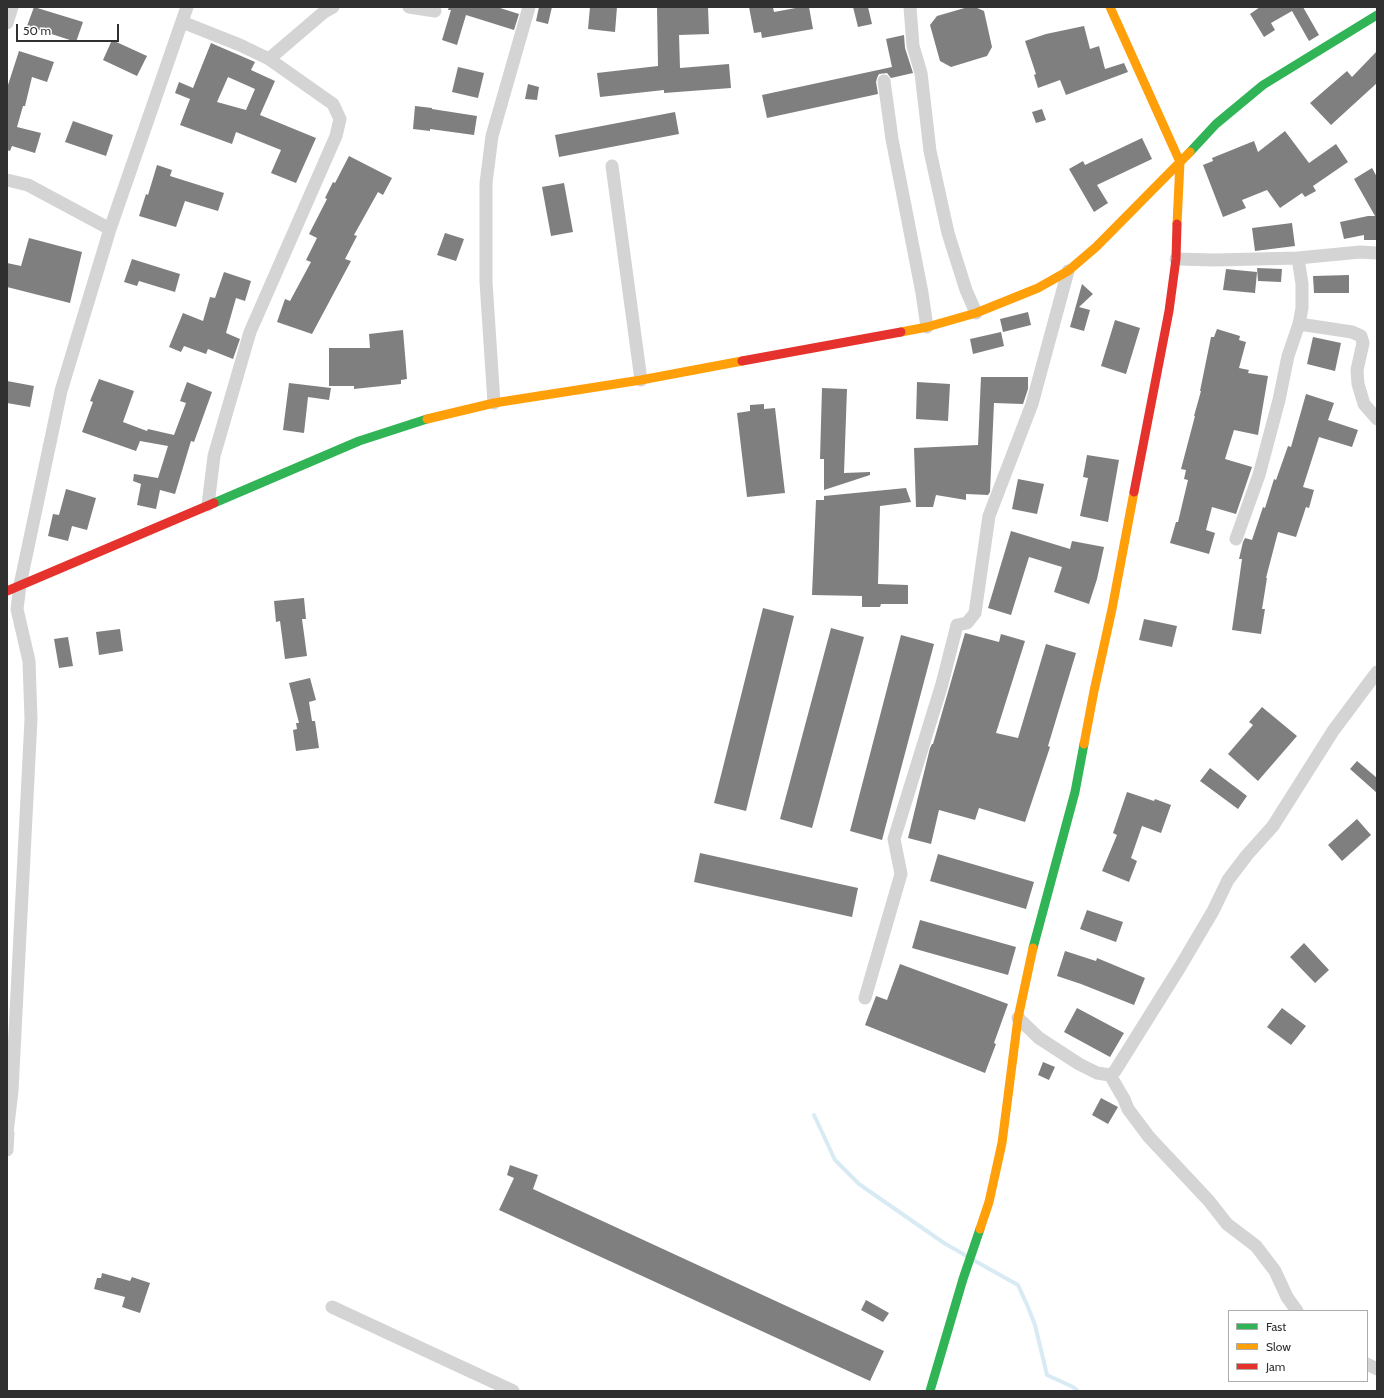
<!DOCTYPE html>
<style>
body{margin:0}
#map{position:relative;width:1384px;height:1398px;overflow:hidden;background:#fff;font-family:Cabin,sans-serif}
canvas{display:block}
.frame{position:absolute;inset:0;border:8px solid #303030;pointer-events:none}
.legend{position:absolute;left:1228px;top:1310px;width:140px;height:72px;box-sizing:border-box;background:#fff;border:1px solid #acacac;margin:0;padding:5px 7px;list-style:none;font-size:12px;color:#303030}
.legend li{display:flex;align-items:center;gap:8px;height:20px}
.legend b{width:20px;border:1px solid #acacac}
.scale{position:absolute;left:16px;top:24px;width:103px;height:18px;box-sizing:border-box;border:2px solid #303030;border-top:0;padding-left:5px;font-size:12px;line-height:14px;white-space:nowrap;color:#303030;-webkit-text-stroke:3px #fff;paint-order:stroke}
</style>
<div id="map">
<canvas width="1384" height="1398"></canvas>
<div class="frame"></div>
<ul class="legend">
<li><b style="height:5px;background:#30b455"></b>Fast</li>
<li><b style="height:5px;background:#ff9f0a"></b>Slow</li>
<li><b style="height:5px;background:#e5322d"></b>Jam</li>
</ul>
<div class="scale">50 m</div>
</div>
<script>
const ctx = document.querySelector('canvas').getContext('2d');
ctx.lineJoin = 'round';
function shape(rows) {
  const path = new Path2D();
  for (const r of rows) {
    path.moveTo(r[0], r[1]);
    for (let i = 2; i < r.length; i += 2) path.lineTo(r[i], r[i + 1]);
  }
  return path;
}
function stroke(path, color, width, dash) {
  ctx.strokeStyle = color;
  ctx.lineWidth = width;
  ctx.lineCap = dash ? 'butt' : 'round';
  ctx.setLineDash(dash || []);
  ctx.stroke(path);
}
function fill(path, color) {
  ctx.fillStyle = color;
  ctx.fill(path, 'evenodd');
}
stroke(shape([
 [814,1115,835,1160,859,1184,944,1243,965,1255],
 [975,1261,1018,1285,1028,1307,1035,1325,1047,1375,1073,1387,1078,1391]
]), '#d8ebf4', 4);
fill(shape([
 [34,7,83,22,76,42,27,26],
 [449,7,497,7,519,14,514,30,466,15,457,45,442,40,451,10,448,10],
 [539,7,552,7,548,24,536,21],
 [590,7,617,7,615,32,588,29],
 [657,7,708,7,709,34,679,35,680,68,729,64,731,88,664,93,664,90,600,97,597,73,658,66],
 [749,7,773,7,774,12,801,7,809,7,813,29,762,38,761,32,754,33],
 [853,7,868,7,872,24,858,27],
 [968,7,975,7,984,11,992,47,987,56,951,67,940,61,930,25,937,16],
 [1260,7,1303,7,1319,35,1309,41,1292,11,1271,23,1275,30,1264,37,1250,14],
 [1084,26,1090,49,1099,46,1105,69,1124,63,1128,72,1066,95,1060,80,1038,88,1034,75,1036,74,1025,41,1046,34],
 [904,35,905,48,913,73,891,78,887,73,879,74,877,78,876,82,878,94,767,118,762,95,892,67,886,39],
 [112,40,147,56,137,76,103,60],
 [211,43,255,62,251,70,275,81,260,115,316,138,296,183,271,173,281,150,236,132,232,144,180,125,190,99,175,93,179,82,193,88],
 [228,77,255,89,246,110,217,102],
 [19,51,54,62,47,82,32,77,25,106,23,106,17,127,41,133,35,153,12,146,10,151,7,150,7,88],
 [1377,51,1377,83,1331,125,1310,103,1347,71,1352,77],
 [458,67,484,73,478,98,452,92],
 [528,84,539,87,537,100,525,99],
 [415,106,432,108,432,109,477,116,474,135,430,129,430,131,413,129],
 [1042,109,1046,120,1036,123,1032,112],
 [675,112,679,134,559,157,555,135],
 [73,121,113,135,106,156,65,142],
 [1285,131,1309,163,1336,144,1348,162,1313,186,1316,191,1305,197,1302,193,1280,208,1267,190,1242,200,1246,208,1223,217,1203,165,1213,161,1212,158,1254,141,1258,152],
 [1142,138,1152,159,1097,185,1108,203,1094,212,1069,169,1083,161,1085,165],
 [349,156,392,178,383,195,378,192,354,235,357,236,345,259,351,261,312,334,277,322,285,299,290,301,311,262,306,260,317,238,309,234,327,199,325,198,333,182,335,183],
 [157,165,172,170,170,176,224,193,218,211,185,201,176,227,139,216,146,194,148,195],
 [1372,168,1377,177,1377,240,1364,240,1364,235,1344,239,1340,222,1368,216,1375,216,1354,179],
 [564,183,573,232,551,236,542,187],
 [1292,223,1295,246,1255,251,1252,228],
 [445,233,464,239,456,261,437,255],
 [29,238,82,252,70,303,7,287,7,263,21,266],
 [132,259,180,274,175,292,139,281,137,286,124,282],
 [1257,268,1282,269,1281,282,1258,281],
 [1226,269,1257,272,1255,293,1223,290],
 [224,272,251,281,245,301,236,298,226,333,240,339,233,359,208,349,206,354,184,346,181,352,169,347,183,313,203,321,210,297,215,298],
 [1349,275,1349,293,1314,293,1313,276],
 [1082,284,1093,294,1079,307,1090,310,1084,331,1070,327],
 [1028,312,1031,325,1003,332,1000,319],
 [1115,320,1140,328,1126,374,1101,366],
 [1217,329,1240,336,1239,340,1246,342,1239,368,1249,370,1248,373,1268,376,1258,435,1234,430,1225,459,1252,467,1236,514,1212,507,1206,530,1215,533,1209,554,1170,543,1176,522,1178,522,1188,480,1184,479,1186,470,1181,469,1195,416,1194,416,1201,391,1200,391,1211,337,1214,337],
 [403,330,407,379,401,380,401,384,354,389,354,386,329,386,329,348,370,348,369,334],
 [1001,332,1004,346,973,354,970,339],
 [1313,337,1341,343,1335,371,1307,364],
 [981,377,1028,377,1028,389,1023,404,994,403,990,492,988,495,966,494,966,500,936,495,933,507,916,507,914,448,978,445],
 [99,379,134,391,123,422,147,431,148,429,174,435,186,403,180,401,187,382,212,392,194,442,191,441,175,494,160,490,156,509,137,505,141,484,133,481,134,474,158,478,168,446,140,441,136,451,82,432,93,402,90,401],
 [7,381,34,386,30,407,7,403],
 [917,382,950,384,948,421,916,419],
 [289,383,331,388,329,400,308,397,304,433,283,430],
 [822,388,847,389,844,473,870,472,870,475,824,490,824,459,820,459],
 [1306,394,1334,403,1328,420,1358,430,1352,447,1319,437,1303,487,1314,490,1309,508,1306,507,1296,537,1278,532,1266,578,1267,578,1262,609,1265,609,1261,634,1232,630,1242,559,1239,559,1243,542,1245,538,1252,540,1263,507,1265,508,1274,479,1276,480,1288,446,1291,447],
 [764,404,764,409,775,408,785,493,747,497,737,413,750,411,750,405],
 [1087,455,1119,460,1108,522,1080,516,1088,478,1083,477],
 [1018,479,1044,484,1037,514,1012,509],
 [906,488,911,502,880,506,878,584,908,585,908,604,881,604,880,607,862,607,862,596,812,595,816,500,824,500,824,496],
 [66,489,96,498,87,530,72,526,68,541,48,536,53,514,59,515],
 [1011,531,1070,549,1072,541,1104,547,1097,579,1089,604,1054,592,1062,567,1029,557,1011,615,988,608],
 [304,598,306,619,302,619,307,656,285,659,280,621,276,622,274,601],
 [763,608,794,616,746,811,714,803],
 [1144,619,1177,626,1172,647,1139,640],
 [831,628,864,637,812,828,780,819],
 [120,629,123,651,99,655,96,632],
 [965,633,999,642,1001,634,1025,641,996,733,1018,738,1046,644,1076,653,1048,746,1050,747,1025,822,979,808,975,820,939,810,931,844,908,838,930,748,932,744,933,744],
 [901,635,934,644,882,840,850,831],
 [68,637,73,666,59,668,54,639],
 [310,678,316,700,309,702,312,721,315,721,319,748,296,751,293,730,297,729,296,723,299,723,289,683],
 [1262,707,1297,736,1258,781,1228,754,1253,725,1249,722],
 [1357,761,1377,778,1377,793,1350,769],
 [1210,768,1247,796,1238,809,1200,781],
 [1127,792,1154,801,1155,799,1171,805,1161,833,1142,826,1131,858,1137,861,1129,882,1102,871,1117,835,1113,833],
 [1357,819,1371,835,1342,861,1328,845],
 [700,853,858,888,852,917,694,882],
 [938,854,1034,882,1026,909,930,881],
 [1087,910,1123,922,1116,942,1080,929],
 [920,920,1016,947,1008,975,912,948],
 [1304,943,1329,970,1315,983,1290,957],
 [1065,951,1096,961,1097,958,1145,978,1134,1005,1081,984,1057,976],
 [900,964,1008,1004,994,1043,996,1044,985,1073,865,1025,876,996,887,1000],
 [1077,1008,1124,1033,1110,1057,1064,1032],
 [1282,1008,1306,1026,1291,1045,1267,1027],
 [1043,1062,1055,1067,1049,1080,1038,1075],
 [1101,1098,1118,1107,1108,1124,1092,1115],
 [510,1165,538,1175,533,1189,884,1351,870,1381,499,1210,514,1178,507,1175],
 [102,1273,130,1281,132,1277,150,1283,140,1313,122,1307,125,1297,94,1289,97,1278,101,1278],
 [866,1300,889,1313,883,1322,861,1310]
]), '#7f7f7f');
stroke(shape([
 [409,7,435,11],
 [910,7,913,46,921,73,930,151,948,233,966,290,976,313],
 [182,22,240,45,269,59,333,104,340,119,336,136,250,332,214,456,208,505],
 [7,23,12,7],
 [269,59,324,12,333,7],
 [884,81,892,139,922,293,927,327],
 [612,166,641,380],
 [7,180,28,185,110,229],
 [1176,259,1215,260,1298,258,1360,252,1377,253],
 [1299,324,1352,332,1361,336,1363,343,1357,370,1358,384,1364,404,1377,419],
 [494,403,486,282,486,183,492,136,529,7],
 [1236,539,1259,475,1279,400,1288,356,1299,324,1302,308,1302,284,1298,258],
 [865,998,901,874,894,839,942,684,957,625,967,623,975,613,989,516,1032,404,1068,271],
 [1018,1018,1039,1038,1079,1064,1097,1073,1110,1075,1115,1071,1180,967,1213,911,1228,880,1247,855,1273,826,1333,731,1377,672],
 [1110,1075,1124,1099,1128,1109,1149,1137,1209,1201,1227,1224,1256,1246,1275,1271,1287,1297,1297,1311],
 [7,1133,12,1091,31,719,29,661,17,609,20,585,61,391,110,229,187,7],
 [7,1150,8,1133],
 [332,1307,513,1391],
 [1367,1364,1377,1369]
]), '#d4d4d4', 13);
stroke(shape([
 [1190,152,1216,124,1263,85,1377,15],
 [214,503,359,441,427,419],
 [1033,948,1075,792,1084,744],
 [930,1391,963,1279,980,1229]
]), '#30b455', 9);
stroke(shape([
 [1110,7,1180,162,1177,224],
 [901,332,927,327,976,313,1038,288,1068,271,1096,247,1190,152],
 [427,419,494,403,641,380,742,361],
 [1084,744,1094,691,1112,609,1134,492],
 [980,1229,989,1202,1002,1143,1018,1018,1033,948]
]), '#ff9f0a', 9);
stroke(shape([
 [742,361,901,332],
 [1134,492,1169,311,1176,259,1177,224],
 [7,591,214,503]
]), '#e5322d', 9);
</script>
